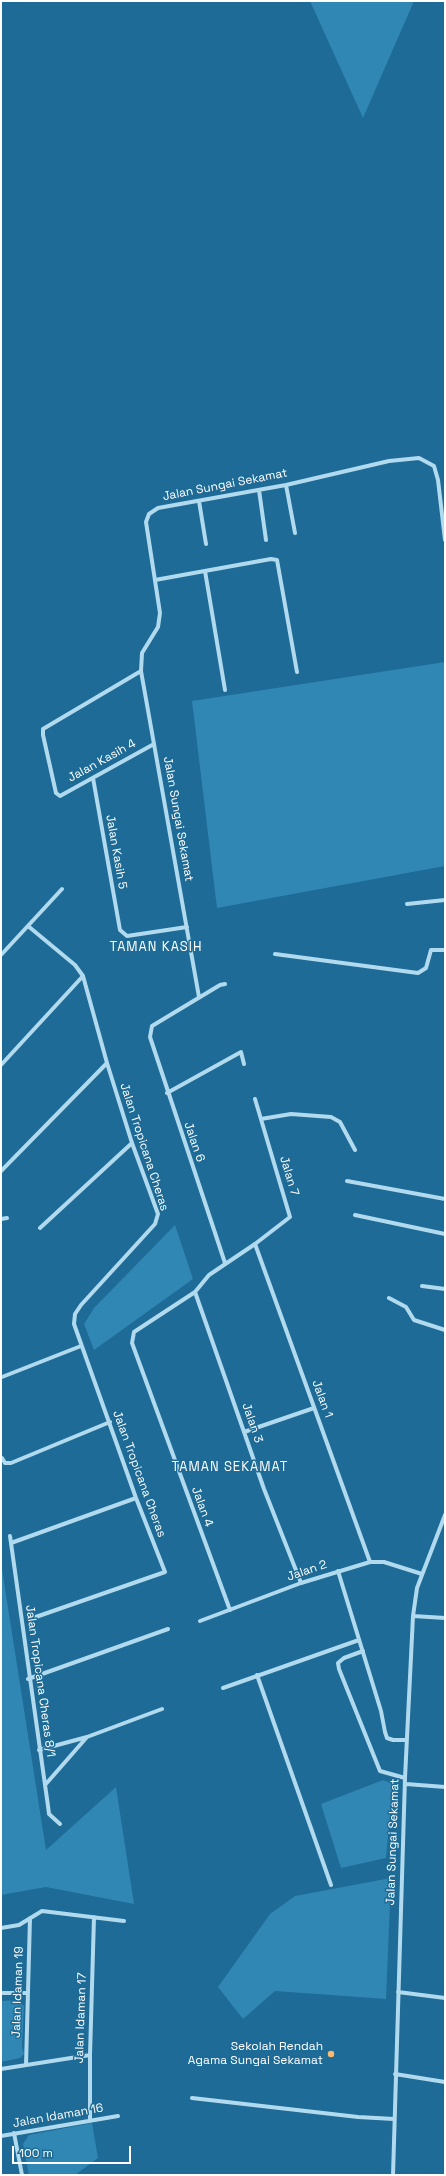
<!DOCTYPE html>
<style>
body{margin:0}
#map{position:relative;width:446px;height:2176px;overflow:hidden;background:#1d6b96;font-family:"Space Grotesk",sans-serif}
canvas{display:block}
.frame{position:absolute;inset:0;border:2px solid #fff;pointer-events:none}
.scale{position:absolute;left:12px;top:2146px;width:119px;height:18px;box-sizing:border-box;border:2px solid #fff;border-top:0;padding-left:5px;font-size:12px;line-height:14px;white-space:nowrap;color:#fff;-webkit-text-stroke:3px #1d6b96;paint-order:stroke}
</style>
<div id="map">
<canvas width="446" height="2176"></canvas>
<div class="frame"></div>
<div class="scale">100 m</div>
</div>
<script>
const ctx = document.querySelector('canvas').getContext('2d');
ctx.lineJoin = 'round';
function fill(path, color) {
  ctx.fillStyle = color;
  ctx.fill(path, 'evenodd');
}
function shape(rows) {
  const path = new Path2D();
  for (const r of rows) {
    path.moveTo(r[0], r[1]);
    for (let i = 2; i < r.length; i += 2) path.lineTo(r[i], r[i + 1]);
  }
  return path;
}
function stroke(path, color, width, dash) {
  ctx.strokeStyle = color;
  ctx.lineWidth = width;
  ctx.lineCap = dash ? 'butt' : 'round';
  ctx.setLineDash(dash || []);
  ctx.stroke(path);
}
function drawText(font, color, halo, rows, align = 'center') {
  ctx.font = font + ' "Space Grotesk",sans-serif';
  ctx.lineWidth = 3;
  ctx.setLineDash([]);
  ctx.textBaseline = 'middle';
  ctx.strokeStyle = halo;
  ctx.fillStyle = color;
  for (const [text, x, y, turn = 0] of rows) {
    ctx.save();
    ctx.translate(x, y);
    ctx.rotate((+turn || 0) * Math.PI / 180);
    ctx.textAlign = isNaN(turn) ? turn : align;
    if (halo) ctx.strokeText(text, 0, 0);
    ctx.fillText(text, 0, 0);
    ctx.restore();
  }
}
fill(shape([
 [310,1,414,1,363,118],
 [445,662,445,866,217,908,192,701],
 [175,1225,193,1279,94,1350,84,1324,94,1308],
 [1,1563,46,1850,116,1787,134,1904,46,1887,1,1895],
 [383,1780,393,1784,386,1858,341,1868,321,1804],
 [391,1878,386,1999,275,1991,243,2019,218,1987,270,1914,295,1896],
 [18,2000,24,2006,22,2046,24,2054,20,2058,1,2062,1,2001],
 [92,2123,98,2158,75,2175,29,2175,23,2144,29,2135]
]), '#3187b4');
stroke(shape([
 [286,485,295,533],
 [259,490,266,540],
 [199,501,206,544],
 [205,571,225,690],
 [155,580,271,559,277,560,297,672],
 [141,671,43,729,43,735,56,793,60,796,154,744],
 [93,778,120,930,127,936,187,927],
 [407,904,445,900],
 [28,926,75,965,83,976,107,1063,132,1143,158,1214,155,1224,81,1305,75,1314,74,1324,136,1498,165,1572,30,1619],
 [275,954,418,973,426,968,431,950,445,950],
 [1,955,62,889],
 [225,984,220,985,152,1026,150,1037,225,1263],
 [199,997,141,671,142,653,158,627,160,613,146,522,149,514,158,508,286,485,389,461,419,458,434,466,438,480,445,540],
 [1,1065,83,976],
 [167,1093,241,1052,244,1064],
 [261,1119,291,1114,331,1117,340,1122,355,1150],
 [1,1171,107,1063],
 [347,1181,445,1199],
 [355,1215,445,1234],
 [1,1219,7,1218],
 [40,1228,132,1143],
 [255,1244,370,1562],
 [422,1286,445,1289],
 [195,1292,264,1489,301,1583],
 [389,1298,406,1307,414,1320,445,1330],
 [2,1377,81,1346],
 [244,1432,314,1408],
 [2,1458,5,1463,11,1463,110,1422],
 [10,1536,48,1806,49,1814,60,1824],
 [11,1543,136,1498],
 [338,1571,381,1711,385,1732,387,1738,393,1740,407,1740],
 [230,1610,132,1343,134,1332,195,1292,209,1275,255,1244,290,1217,255,1099],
 [413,1616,445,1618],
 [200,1621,301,1583,370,1562,384,1562,422,1574],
 [363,1651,344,1658,338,1663,339,1669,380,1771,405,1778],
 [257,1675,331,1885],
 [28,1679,168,1629],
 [223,1688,359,1640],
 [39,1750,87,1737,162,1709],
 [406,1784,445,1787],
 [45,1785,87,1737],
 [1,1928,19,1925,42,1911,124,1921],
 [398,1992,445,1998],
 [1,1993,28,1993],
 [26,2065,30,1918],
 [1,2069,90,2055],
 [395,2074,445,2082],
 [192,2098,358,2117,394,2119],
 [90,2119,90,2055,94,1917],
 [14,2133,22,2175],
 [1,2136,118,2116],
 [393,2175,405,1778,413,1616,417,1588,445,1515]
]), '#b1daef', 4);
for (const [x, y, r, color] of [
 [331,2054,4,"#feb870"]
]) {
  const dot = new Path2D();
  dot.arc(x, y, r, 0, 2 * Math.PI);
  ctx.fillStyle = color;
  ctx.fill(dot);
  stroke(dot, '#1d6b96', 1.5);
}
drawText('12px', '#fff', '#1d6b96', [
 ["Jalan Sungai Sekamat",225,485,-11],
 ["Jalan Kasih 4",102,761,-29],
 ["Jalan Sungai Sekamat",178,819,80],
 ["Jalan Kasih 5",116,852,80],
 ["Jalan 6",194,1142,71],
 ["Jalan Tropicana Cheras",144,1147,72],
 ["Jalan 7",289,1176,73],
 ["Jalan 1",322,1399,70],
 ["Jalan 3",252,1423,71],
 ["Jalan Tropicana Cheras",139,1474,70],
 ["Jalan 4",202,1507,70],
 ["Jalan 2",307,1571,-19],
 ["Jalan Tropicana Cheras 8/1",40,1681,82],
 ["Jalan Sungai Sekamat",393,1842,-88],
 ["Jalan Idaman 19",18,1992,-88],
 ["Jalan Idaman 17",81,2018,-88],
 ["Jalan Idaman 16",58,2116,-10]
]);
drawText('12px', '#fff', '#1d6b96', [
 ["Sekolah Rendah",323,2047],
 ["Agama Sungai Sekamat",323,2061]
], 'right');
ctx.letterSpacing = '1px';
drawText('13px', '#fff', '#1d6b96', [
 ["TAMAN KASIH",156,947],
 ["TAMAN SEKAMAT",230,1467]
]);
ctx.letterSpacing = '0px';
</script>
